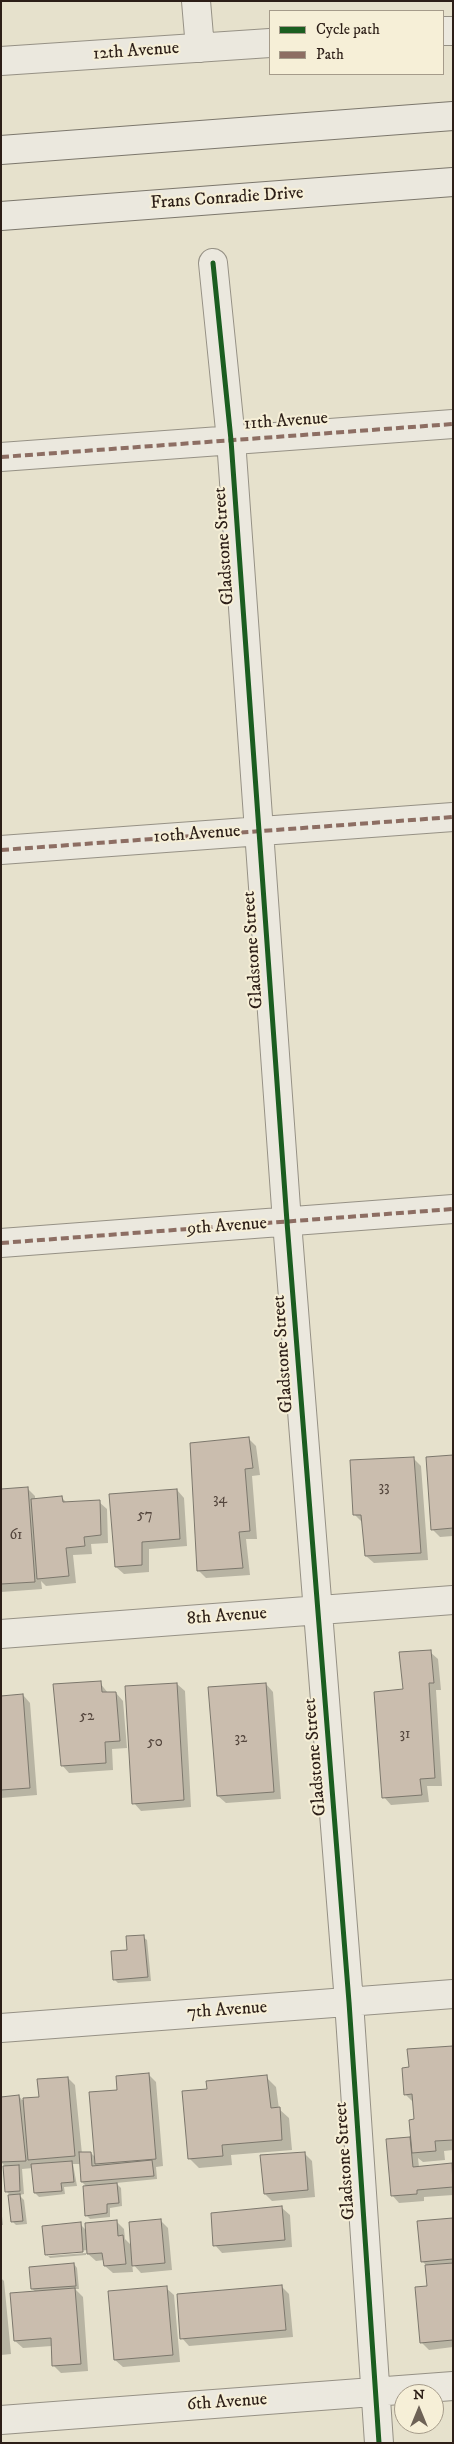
<!DOCTYPE html>
<style>
body{margin:0}
#map{position:relative;width:454px;height:2444px;overflow:hidden;background:#e6e1cc;font-family:"IM FELL DW Pica",serif}
canvas{display:block}
.frame{position:absolute;inset:0;border:2px solid #2c1e17;pointer-events:none}
.legend{position:absolute;left:269px;top:10px;width:175px;height:65px;box-sizing:border-box;background:#f6efd7;border:1px solid #a59b8a;margin:0;padding:6px 9px;list-style:none;font-size:15px;color:#2c1e17}
.legend li{display:flex;align-items:center;gap:10px;height:25px}
.legend b{width:25px;border:1px solid #a59b8a}
.north{position:absolute;left:394px;top:2384px;width:50px;height:50px;box-sizing:border-box;background:#f6efd7;border:1px solid #a59b8a;border-radius:50%;rotate:0deg;font-size:14px;font-weight:700;line-height:20px;text-align:center;color:#2c1e17}
.north::after{content:'';display:block;margin:auto;width:18px;height:22px;background:#6d6256;clip-path:polygon(50% 0,100% 100%,50% 72%,0 100%)}
</style>
<div id="map">
<canvas width="454" height="2444"></canvas>
<div class="frame"></div>
<ul class="legend">
<li><b style="height:6px;background:#1b5e20"></b>Cycle path</li>
<li><b style="height:6px;background:#8d6e63"></b>Path</li>
</ul>
<div class="north">N</div>
</div>
<script>
const ctx = document.querySelector('canvas').getContext('2d');
ctx.lineJoin = 'round';
function fill(path, color) {
  ctx.fillStyle = color;
  ctx.fill(path, 'evenodd');
}
function shape(rows) {
  const path = new Path2D();
  for (const r of rows) {
    path.moveTo(r[0], r[1]);
    for (let i = 2; i < r.length; i += 2) path.lineTo(r[i], r[i + 1]);
  }
  return path;
}
function stroke(path, color, width, dash) {
  ctx.strokeStyle = color;
  ctx.lineWidth = width;
  ctx.lineCap = dash ? 'butt' : 'round';
  ctx.setLineDash(dash || []);
  ctx.stroke(path);
}
function drawText(font, color, halo, rows, align = 'center') {
  ctx.font = font + ' "IM FELL DW Pica",serif';
  ctx.lineWidth = 4;
  ctx.setLineDash([]);
  ctx.textBaseline = 'middle';
  ctx.strokeStyle = halo;
  ctx.fillStyle = color;
  for (const [text, x, y, turn = 0] of rows) {
    ctx.save();
    ctx.translate(x, y);
    ctx.rotate((+turn || 0) * Math.PI / 180);
    ctx.textAlign = isNaN(turn) ? turn : align;
    if (halo) ctx.strokeText(text, 0, 0);
    ctx.fillText(text, 0, 0);
    ctx.restore();
  }
}
fill(shape([
 [249,1439,256,1446,260,1475,252,1476,257,1539,246,1539,250,1575,206,1578,198,1570],
 [453,1457,453,1536,440,1537,432,1529],
 [413,1458,421,1466,428,1560,374,1563,366,1556,362,1522,355,1515],
 [28,1489,35,1496,35,1500,62,1498,67,1503,99,1502,107,1509,108,1543,91,1544,92,1554,73,1555,76,1583,46,1586,41,1581,42,1589,1,1592,1,1490],
 [177,1490,184,1498,187,1546,149,1549,149,1572,124,1574,116,1567],
 [430,1652,438,1659,441,1690,436,1690,442,1786,427,1786,429,1802,391,1805,384,1797,404,1690],
 [100,1683,108,1693,116,1693,123,1701,127,1748,112,1749,113,1770,69,1773,62,1765],
 [177,1684,185,1691,191,1807,141,1811,134,1803],
 [266,1684,273,1692,281,1799,226,1803,218,1796],
 [23,1695,30,1703,37,1795,1,1798,1,1697],
 [143,1937,147,1940,151,1981,118,1983,115,1980,129,1951],
 [453,2047,453,2150,444,2151,445,2160,423,2162,418,2158,419,2167,453,2165,453,2195,424,2197,424,2201,399,2203,392,2195,410,2138,412,2140,415,2120,414,2103,405,2094,410,2069],
 [148,2074,156,2082,163,2166,156,2167,157,2179,116,2183,121,2188,122,2206,110,2208,110,2217,90,2219,86,2215,87,2187,82,2182,81,2164,73,2164,77,2186,64,2187,65,2194,39,2197,35,2193,33,2168,22,2169,24,2194,19,2195,24,2200,27,2224,16,2225,12,2221,10,2195,6,2191,6,2167,1,2162,1,2098,19,2096,22,2100,40,2098,68,2078,75,2085,82,2154,91,2153,96,2158,119,2091],
 [266,2077,276,2087,279,2109,289,2118,292,2150,231,2155,232,2165,199,2168,189,2158,208,2090],
 [304,2153,312,2161,315,2197,272,2201,265,2194],
 [1,2208,3,2225,1,2225],
 [282,2208,290,2215,292,2247,222,2253,215,2245],
 [160,2220,168,2228,172,2270,141,2273,132,2263,133,2272,113,2273,105,2266,104,2260,96,2261,87,2253,89,2250,48,2253,48,2256,86,2253,86,2255,50,2258,46,2254,80,2224,86,2230,116,2221,124,2229,125,2239,132,2246],
 [453,2220,453,2347,429,2350,421,2342,428,2287,426,2265,422,2261],
 [74,2264,77,2268,79,2289,75,2289,83,2297,88,2371,61,2373,54,2366,52,2346,23,2348,15,2341,36,2292,32,2289],
 [1,2278,4,2281,11,2354,1,2355],
 [281,2286,289,2294,293,2337,189,2346,182,2338],
 [166,2288,174,2295,180,2362,123,2367,115,2360]
]), '#0003');
const building = shape([
 [249,1437,253,1468,245,1469,250,1531,239,1532,243,1568,197,1571,190,1443,249,1437],
 [453,1455,453,1528,431,1530,426,1457,453,1455],
 [414,1457,421,1553,365,1556,361,1515,353,1515,350,1460,414,1457],
 [28,1487,35,1582,1,1584,1,1489,28,1487],
 [177,1489,180,1539,142,1542,142,1565,115,1567,109,1494,177,1489],
 [62,1496,63,1502,100,1500,101,1535,84,1537,85,1546,66,1548,69,1576,37,1579,31,1499,62,1496],
 [431,1650,434,1683,429,1683,435,1778,420,1779,422,1795,382,1798,374,1692,403,1689,399,1652,431,1650],
 [101,1681,102,1692,116,1692,120,1741,105,1742,106,1763,61,1766,53,1684,101,1681],
 [177,1683,184,1800,132,1804,125,1686,177,1683],
 [266,1683,274,1792,217,1796,208,1687,266,1683],
 [23,1694,30,1788,1,1790,1,1696,23,1694],
 [144,1935,148,1977,113,1980,111,1951,127,1950,126,1936,144,1935],
 [453,2046,453,2140,435,2141,436,2151,412,2153,409,2120,414,2119,412,2094,404,2095,402,2068,409,2067,407,2049,453,2046],
 [149,2073,156,2159,95,2164,89,2092,117,2090,116,2076,149,2073],
 [267,2075,271,2108,280,2107,282,2140,222,2145,223,2156,188,2159,182,2091,207,2089,206,2081,267,2075],
 [68,2077,75,2156,28,2160,23,2098,39,2097,37,2079,68,2077],
 [19,2095,26,2161,1,2162,1,2097,19,2095],
 [410,2137,413,2167,452,2163,453,2187,417,2190,417,2194,391,2196,386,2139,410,2137],
 [79,2152,91,2152,92,2166,152,2160,154,2176,81,2182,79,2152],
 [305,2152,308,2190,264,2194,260,2155,305,2152],
 [72,2161,74,2182,61,2183,62,2191,34,2193,31,2164,72,2161],
 [19,2165,20,2191,5,2192,3,2166,19,2165],
 [117,2183,119,2203,107,2204,107,2213,85,2216,83,2186,117,2183],
 [20,2194,23,2221,11,2222,8,2195,20,2194],
 [282,2206,285,2240,213,2246,211,2213,282,2206],
 [453,2218,453,2259,421,2262,417,2221,453,2218],
 [161,2219,165,2263,132,2266,129,2222,161,2219],
 [117,2220,118,2236,123,2235,126,2264,104,2266,102,2253,87,2254,85,2223,117,2220],
 [81,2222,83,2252,45,2255,42,2226,81,2222],
 [74,2263,76,2286,31,2289,29,2267,74,2263],
 [453,2263,453,2340,420,2343,415,2287,427,2286,425,2265,453,2263],
 [282,2285,286,2330,180,2339,177,2294,282,2285],
 [167,2286,173,2355,114,2360,108,2291,167,2286],
 [75,2288,81,2364,52,2366,51,2338,14,2341,10,2293,75,2288]
]);
fill(building, '#cabdae');
stroke(building, '#7c776c', 1);
const street = shape([
 [196,1,200,48],
 [443,31,453,31],
 [1,61,270,43],
 [213,263,231,440,287,1222,349,2002,379,2443],
 [1,457,453,424],
 [1,850,453,817],
 [1,1243,453,1209],
 [1,1634,453,1600],
 [1,2028,453,1994],
 [1,2420,453,2386]
]);
const secondary = shape([
 [1,150,453,116],
 [1,216,453,182]
]);
stroke(street, '#969185', 30);
stroke(secondary, '#7c776c', 30);
stroke(street, '#ebe8de', 28);
stroke(secondary, '#ebe8de', 28);
stroke(shape([
 [1,457,453,424],
 [1,850,453,817],
 [1,1243,453,1209]
]), '#8d6e63', 4, [8, 4]);
stroke(shape([
 [213,263,231,440,287,1222,349,2002,379,2443]
]), '#1b5e20', 5);
drawText('15px', '#54463d', null, [
 ["33",384,1488],
 ["34",220,1500],
 ["57",145,1516],
 ["61",16,1536],
 ["52",87,1717],
 ["31",405,1735],
 ["32",241,1739],
 ["50",155,1743]
]);
drawText('18px', '#2c1e17', '#f6efd7', [
 ["12th Avenue",136,52,-4],
 ["Frans Conradie Drive",227,199,-4],
 ["11th Avenue",286,422,-4],
 ["Gladstone Street",225,546,-94],
 ["10th Avenue",197,835,-4],
 ["Gladstone Street",254,950,-94],
 ["9th Avenue",227,1227,-4],
 ["Gladstone Street",284,1354,-94],
 ["8th Avenue",227,1617,-4],
 ["Gladstone Street",316,1757,-95],
 ["7th Avenue",227,2011,-4],
 ["Gladstone Street",346,2161,-94],
 ["6th Avenue",227,2403,-4]
]);
</script>
